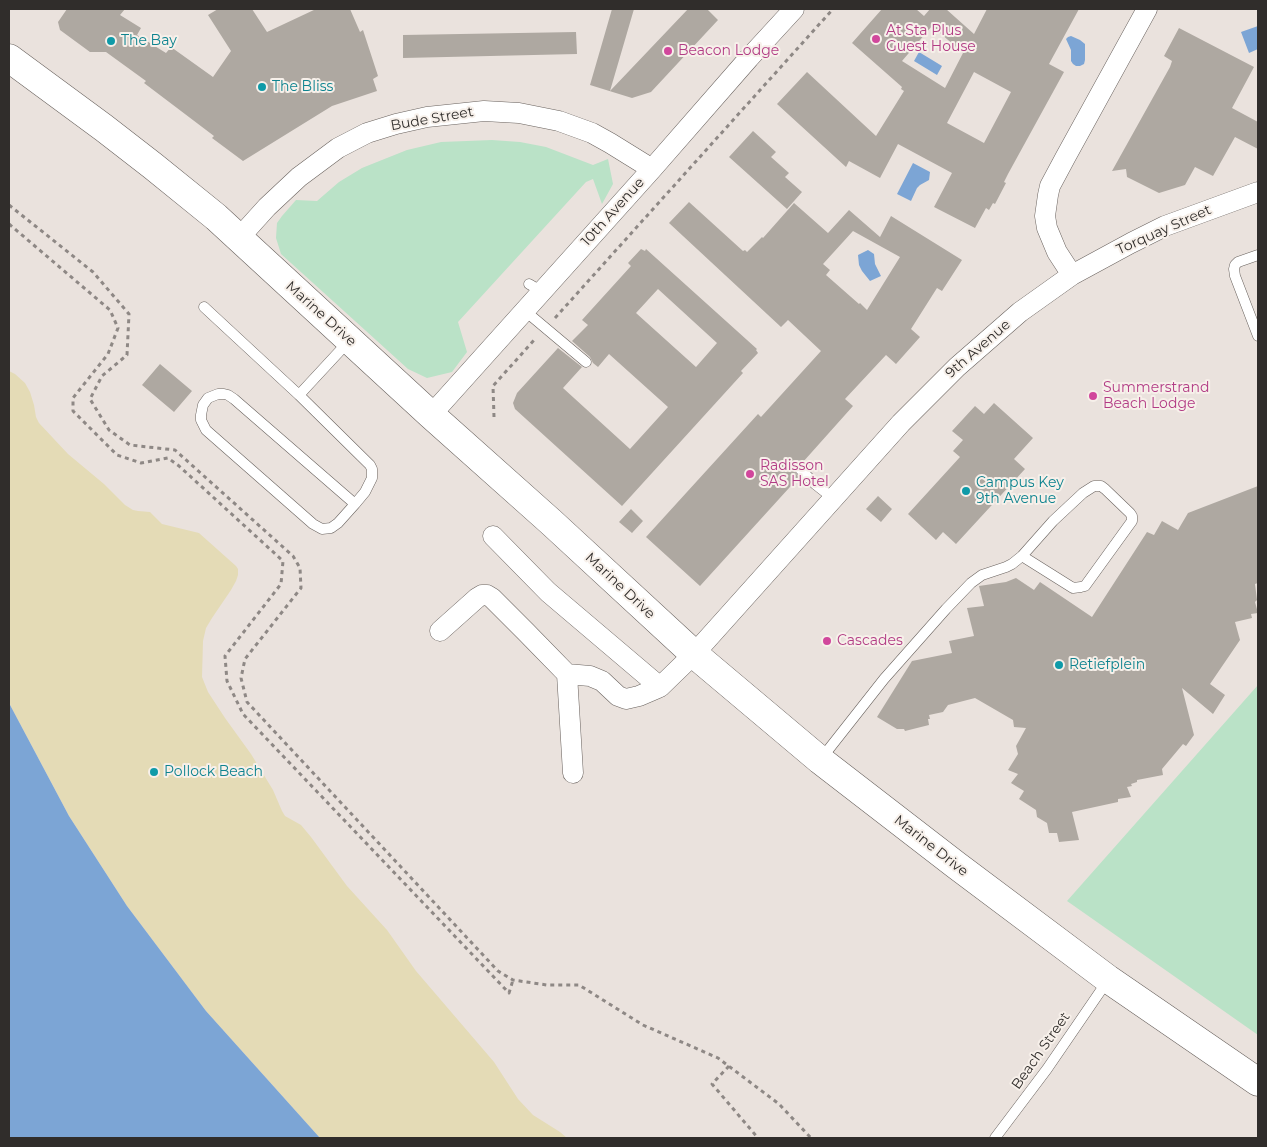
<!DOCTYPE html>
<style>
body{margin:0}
#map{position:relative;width:1267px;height:1147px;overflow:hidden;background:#eae2dd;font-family:Montserrat,sans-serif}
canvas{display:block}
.frame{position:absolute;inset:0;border:10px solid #302d2b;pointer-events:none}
</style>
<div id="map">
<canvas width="1267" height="1147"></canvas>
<div class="frame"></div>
</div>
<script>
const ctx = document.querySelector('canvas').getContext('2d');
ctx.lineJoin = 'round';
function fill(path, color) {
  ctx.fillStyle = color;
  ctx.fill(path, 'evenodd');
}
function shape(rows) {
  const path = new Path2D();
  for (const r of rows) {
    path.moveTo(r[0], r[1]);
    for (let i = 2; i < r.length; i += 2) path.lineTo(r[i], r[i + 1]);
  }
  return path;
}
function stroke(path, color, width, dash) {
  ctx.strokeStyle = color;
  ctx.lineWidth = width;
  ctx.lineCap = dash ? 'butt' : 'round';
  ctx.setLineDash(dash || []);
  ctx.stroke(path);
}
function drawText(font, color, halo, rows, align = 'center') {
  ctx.font = font + ' Montserrat,sans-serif';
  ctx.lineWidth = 4;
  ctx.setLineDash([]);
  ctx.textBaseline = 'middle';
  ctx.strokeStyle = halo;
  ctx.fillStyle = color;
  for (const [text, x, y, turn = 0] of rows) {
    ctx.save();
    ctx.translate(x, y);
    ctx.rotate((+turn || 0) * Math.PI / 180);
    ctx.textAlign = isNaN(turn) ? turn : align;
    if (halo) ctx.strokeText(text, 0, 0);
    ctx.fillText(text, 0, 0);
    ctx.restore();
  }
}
fill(shape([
 [492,140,520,142,546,147,593,165,608,159,613,184,602,204,593,179,586,182,458,322,467,352,452,372,427,378,408,369,281,254,276,238,277,223,282,216,296,200,317,201,339,182,362,168,407,150,441,142],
 [1258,685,1258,1035,1067,901]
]), '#bae2c7');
fill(shape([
 [9,371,15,374,25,383,30,392,34,405,36,417,39,423,68,454,104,484,125,505,133,510,138,511,150,512,162,524,199,533,236,566,238,569,238,575,236,581,231,590,212,618,206,628,203,641,202,677,208,692,225,718,251,754,273,790,282,811,285,816,301,825,311,837,347,886,387,930,416,971,494,1062,518,1099,533,1115,560,1132,567,1138,320,1138,206,1011,127,906,69,816,9,703]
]), '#e4dbb6');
fill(shape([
 [1258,26,1258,49,1249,53,1241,32],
 [1071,36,1080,40,1085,44,1085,60,1084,64,1080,66,1076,66,1073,64,1071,61,1071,50,1066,39,1068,37],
 [919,52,942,66,937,75,914,61],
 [913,163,930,172,929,180,920,185,917,188,911,201,897,194],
 [868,250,874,254,875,264,881,276,870,281,862,271,859,265,858,255],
 [9,703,69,816,127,906,206,1011,320,1138,9,1138]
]), '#7ca5d5');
fill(shape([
 [67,9,125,9,120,15,141,28,137,35,166,53,171,47,213,77,231,51,208,15,218,9,252,9,267,32,316,9,350,9,360,32,363,30,378,76,373,79,377,91,332,106,243,161,212,138,214,136,144,83,146,81,106,52,90,52,60,30,58,22],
 [612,9,634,9,610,91,688,9,707,9,718,20,651,92,632,98,590,85],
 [882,9,916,9,924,16,930,9,946,9,974,34,987,9,1079,9,1049,64,1064,72,1008,174,1004,182,1006,183,995,204,993,203,989,210,986,208,975,228,934,207,952,173,898,144,880,178,849,161,846,167,777,104,807,72,876,136,904,91,901,89,902,87,852,43],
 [932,26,963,53,945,88,902,61],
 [974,72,1011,92,984,143,947,123],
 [1179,28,1254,67,1232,108,1258,122,1258,149,1235,137,1213,176,1195,167,1185,185,1159,193,1127,177,1126,169,1112,171,1170,67,1172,61,1164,56],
 [576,32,577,54,403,58,403,35],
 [753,131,776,152,771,157,789,173,785,177,802,192,787,209,729,157],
 [689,202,743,251,745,250,747,252,762,237,763,238,794,203,828,233,849,210,880,237,891,216,962,260,942,291,937,288,911,329,920,337,896,364,886,355,845,399,853,406,803,462,797,460,793,463,791,466,792,469,799,477,700,586,646,537,758,414,761,417,821,351,788,320,781,327,669,223],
 [853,231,900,257,867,310,860,303,859,304,826,275,830,270,823,264],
 [641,249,645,251,646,249,757,349,756,350,758,353,741,371,743,373,622,506,515,409,513,403,517,393,558,348,582,367,563,388,630,449,668,407,609,354,598,367,593,363,590,357,572,341,588,325,582,320,631,266,628,263],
 [658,289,717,343,696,367,636,313],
 [160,364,192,391,174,412,142,385],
 [994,403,1033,438,1014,459,1025,469,956,544,943,532,936,540,908,514,960,457,953,451,963,440,952,431,975,406,984,414],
 [1258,486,1258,583,1255,584,1257,600,1255,602,1258,613,1251,614,1252,618,1235,622,1240,640,1210,684,1225,695,1213,714,1182,688,1194,735,1186,746,1183,744,1162,769,1163,775,1137,780,1137,782,1131,784,1132,786,1127,787,1131,797,1118,799,1118,802,1072,812,1079,840,1059,842,1057,833,1049,833,1047,823,1037,817,1036,810,1019,799,1024,791,1011,783,1018,774,1008,770,1018,754,1016,746,1026,728,1014,727,1013,720,975,698,948,705,943,712,929,715,930,719,928,719,929,725,905,731,904,729,897,729,877,717,912,661,952,653,949,641,974,636,967,608,984,606,979,586,1006,582,1016,578,1034,590,1040,582,1092,617,1147,532,1154,535,1162,521,1178,530,1188,513],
 [878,496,892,509,881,522,866,509],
 [631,509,643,521,632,533,619,522]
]), '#aea8a1');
const service = shape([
 [1258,255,1238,262,1235,265,1234,269,1235,276,1258,336],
 [529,284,541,291],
 [204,307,299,395,370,465,372,469,372,478,365,492,355,504,338,523,331,528,322,529,313,524,206,430,201,420,201,415,203,405,208,398,218,394,224,394,228,395,234,399,355,504],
 [524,310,586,362],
 [299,395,349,341],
 [798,467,815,484,834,499],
 [821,759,884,679,946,609,971,583,982,575,1006,567,1012,564,1022,556,1053,521,1083,493,1094,486,1101,486,1105,489,1130,513,1132,516,1132,521,1085,586,1081,587,1073,588,1022,556],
 [995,1138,1047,1069,1108,980]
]);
const minor = shape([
 [239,238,267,207,299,177,338,148,367,133,396,124,427,117,484,111,519,113,559,121,592,133,610,143,652,169],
 [1072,275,1057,252,1047,228,1045,216,1048,195,1050,186,1065,158,1147,9],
 [431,415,652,169,749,58,794,9],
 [493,536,548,592,660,687,694,654,901,423,957,367,1020,312,1072,275,1131,243,1165,226,1258,192],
 [440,631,477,598,482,595,487,595,492,598,526,632,567,674,573,773],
 [567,674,590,676,602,681,618,696,626,699,639,696,660,687]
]);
const secondary = shape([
 [9,58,104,128,153,166,216,217,431,415,551,522,694,654,820,760,956,865,1108,979,1258,1082]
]);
stroke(service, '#69625e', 11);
stroke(minor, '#69625e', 21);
stroke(secondary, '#69625e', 29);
stroke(shape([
 [9,205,93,272,129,314,127,355,102,376,90,399,109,430,130,445,175,450,293,556,300,568,301,588,245,659,241,678,247,702,498,971,513,980,547,985,579,985,643,1025,718,1058,779,1104,811,1138],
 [9,224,110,310,118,328,108,354,73,398,73,411,117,455,141,463,168,458,179,466,283,561,281,584,225,656,227,681,243,714,509,993,513,980],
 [555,318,833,9],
 [494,417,493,386,535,339],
 [729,1066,712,1084,758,1138]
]), '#8e8885', 3, [4, 4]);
stroke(service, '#fff', 10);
stroke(minor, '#fff', 20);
stroke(secondary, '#fff', 28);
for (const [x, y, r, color] of [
 [876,39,5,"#d1479c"],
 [111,41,5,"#0f9aa8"],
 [668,51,5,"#d1479c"],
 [262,87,5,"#0f9aa8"],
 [1093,396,5,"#d1479c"],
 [750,474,5,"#d1479c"],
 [966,491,5,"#0f9aa8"],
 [827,641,5,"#d1479c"],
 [1059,665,5,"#0f9aa8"],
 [154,772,5,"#0f9aa8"]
]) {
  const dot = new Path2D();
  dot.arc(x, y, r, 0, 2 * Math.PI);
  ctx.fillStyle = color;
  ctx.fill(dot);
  stroke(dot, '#f7f0ea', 2);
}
drawText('14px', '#b23c85', '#f7f0ea', [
 ["At Sta Plus",886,31],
 ["Guest House",886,47],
 ["Beacon Lodge",678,51],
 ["Summerstrand",1103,388],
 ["Beach Lodge",1103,404],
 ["Radisson",760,466],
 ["SAS Hotel",760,482],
 ["Cascades",837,641]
], 'left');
drawText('14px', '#0d838f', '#f7f0ea', [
 ["The Bay",121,41],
 ["The Bliss",272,87],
 ["Campus Key",976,483],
 ["9th Avenue",976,499],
 ["Retiefplein",1069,665],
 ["Pollock Beach",164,772]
], 'left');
drawText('14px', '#302d2b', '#f7f0ea', [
 ["Bude Street",432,119,-10],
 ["10th Avenue",613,212,-48],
 ["Torquay Street",1164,230,-24],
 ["Marine Drive",321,314,42],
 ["9th Avenue",978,349,-41],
 ["Marine Drive",620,586,43],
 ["Marine Drive",931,846,38],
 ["Beach Street",1041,1051,-55]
]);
</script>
